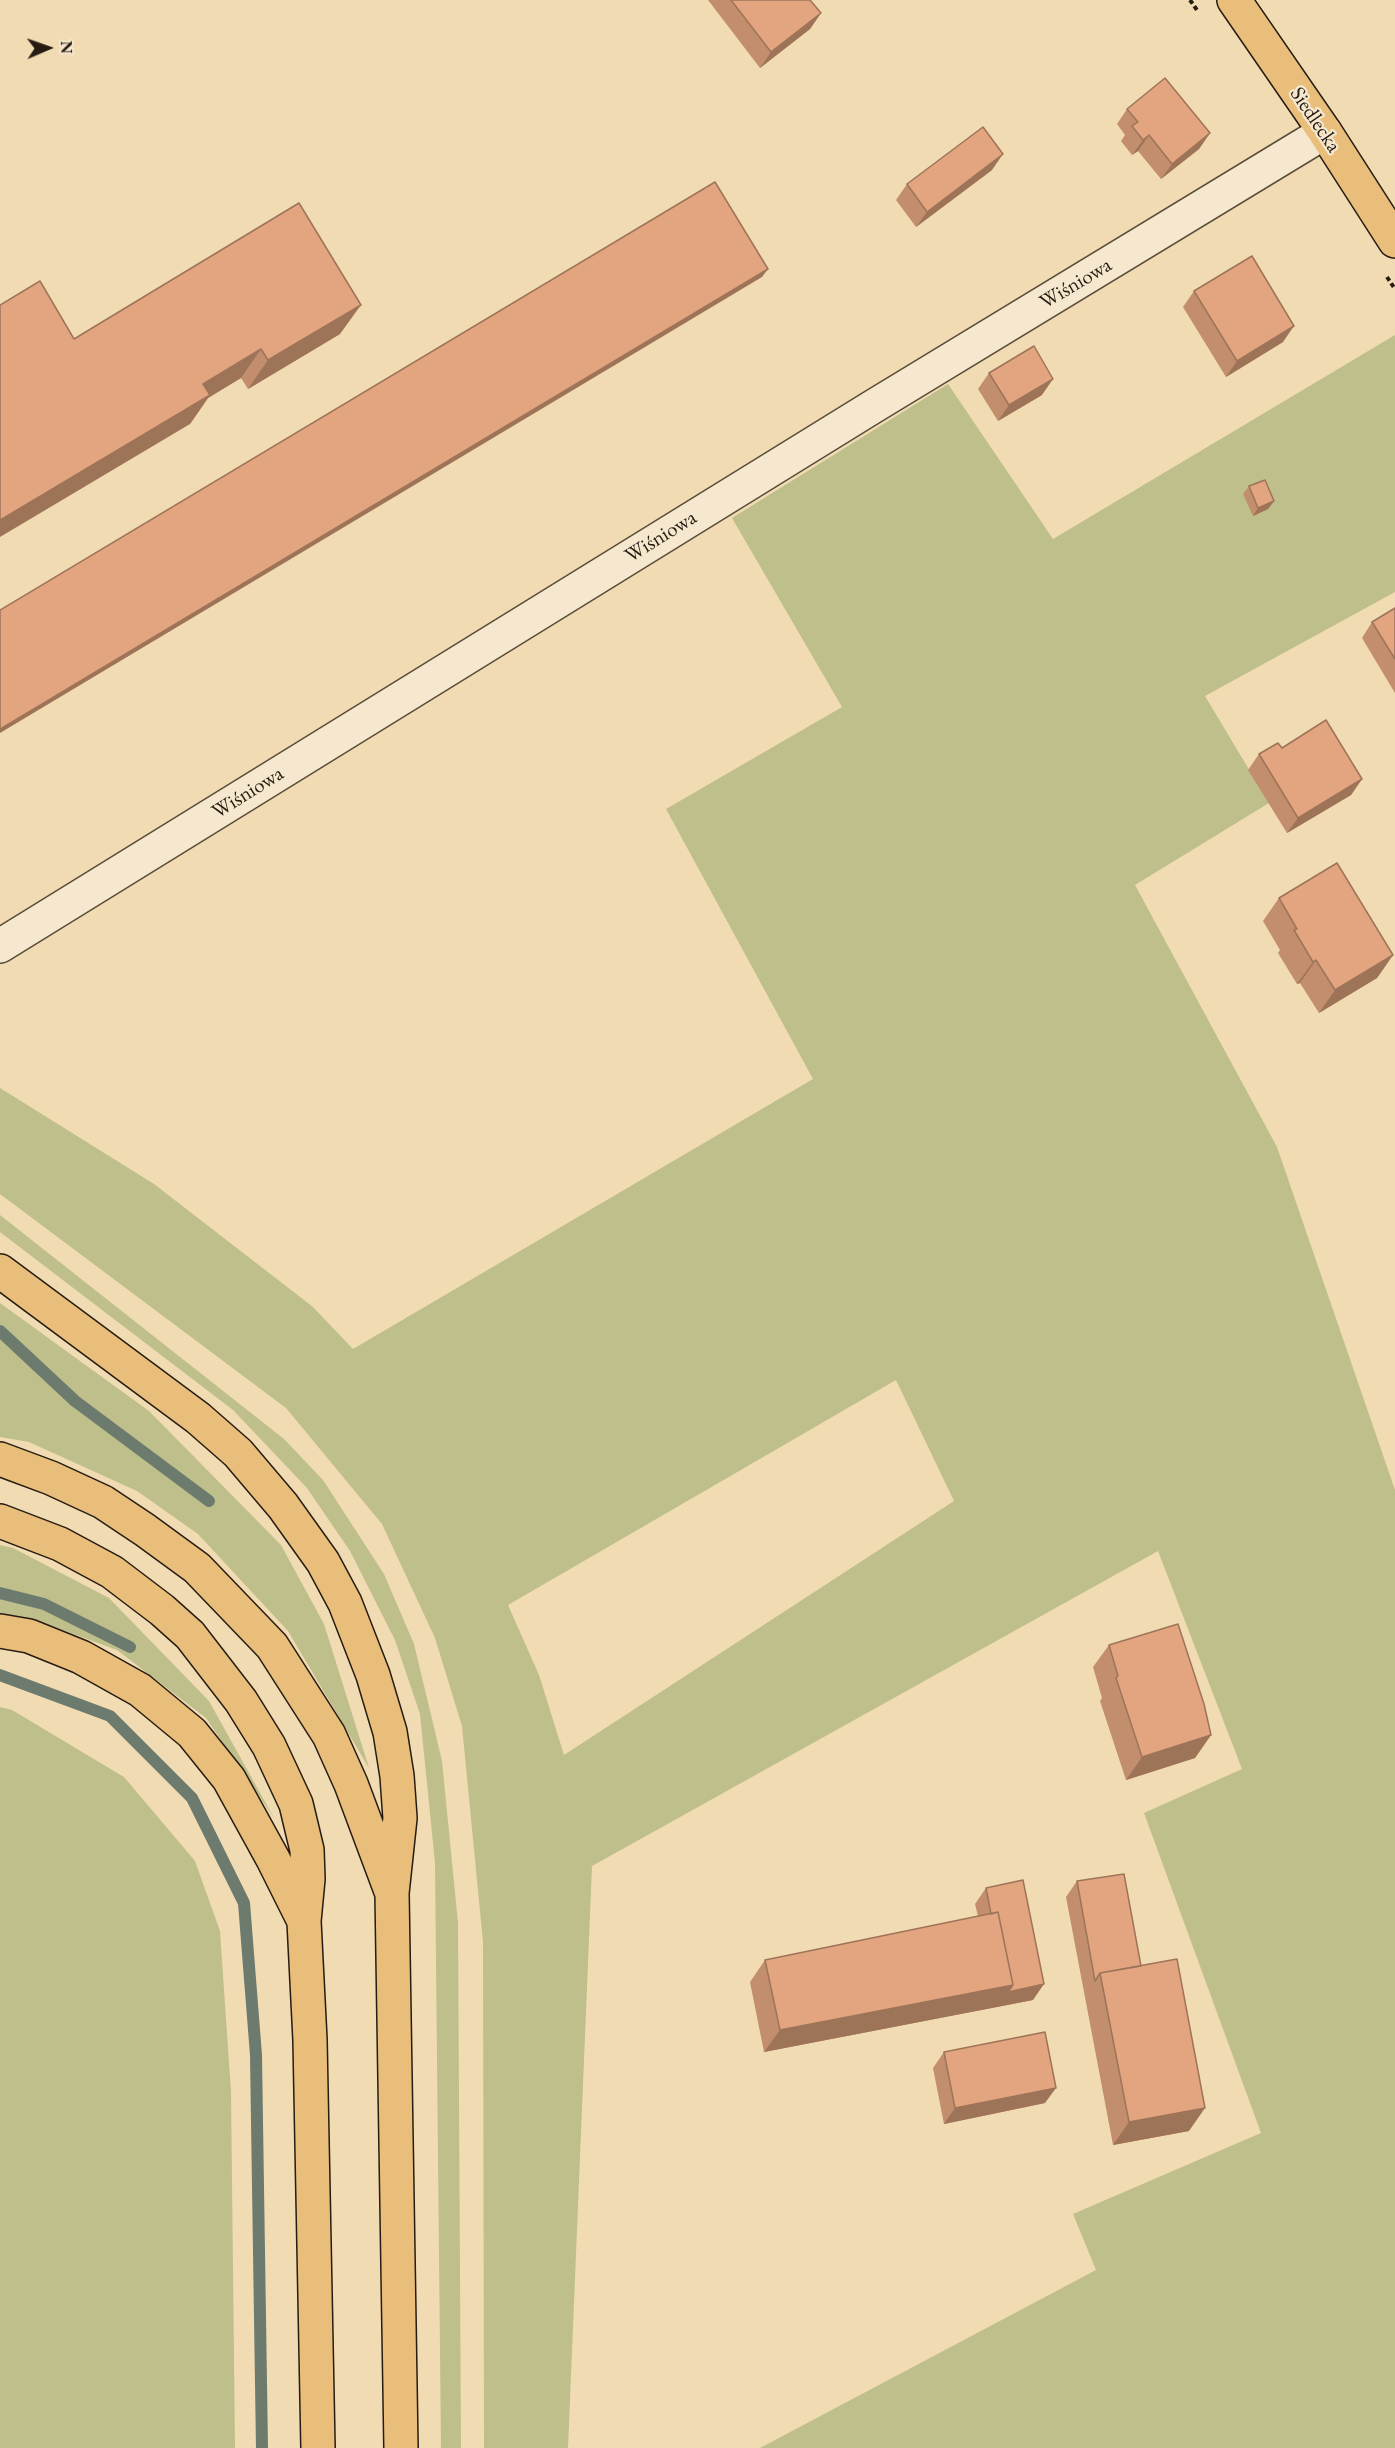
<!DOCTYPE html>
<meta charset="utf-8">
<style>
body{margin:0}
#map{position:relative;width:1395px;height:2448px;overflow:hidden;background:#f1dbb3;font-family:"EB Garamond",serif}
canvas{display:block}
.north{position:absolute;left:18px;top:18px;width:60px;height:60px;-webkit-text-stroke:4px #f6e8ce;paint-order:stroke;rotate:88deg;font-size:16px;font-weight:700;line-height:24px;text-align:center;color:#271c12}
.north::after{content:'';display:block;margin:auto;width:21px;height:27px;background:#271c12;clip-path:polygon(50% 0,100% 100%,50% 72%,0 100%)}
</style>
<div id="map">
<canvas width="1395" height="2448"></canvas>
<div class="north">N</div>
</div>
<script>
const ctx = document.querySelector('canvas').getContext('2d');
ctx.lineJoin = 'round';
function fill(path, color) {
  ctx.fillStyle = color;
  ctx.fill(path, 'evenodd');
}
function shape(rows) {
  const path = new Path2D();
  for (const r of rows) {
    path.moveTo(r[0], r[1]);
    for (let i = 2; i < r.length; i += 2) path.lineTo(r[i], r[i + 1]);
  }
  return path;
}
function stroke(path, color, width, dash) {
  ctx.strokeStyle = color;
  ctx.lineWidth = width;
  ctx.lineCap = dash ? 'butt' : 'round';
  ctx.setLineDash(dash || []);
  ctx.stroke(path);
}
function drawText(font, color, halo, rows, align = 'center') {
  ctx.font = font + ' "EB Garamond",serif';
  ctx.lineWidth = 4.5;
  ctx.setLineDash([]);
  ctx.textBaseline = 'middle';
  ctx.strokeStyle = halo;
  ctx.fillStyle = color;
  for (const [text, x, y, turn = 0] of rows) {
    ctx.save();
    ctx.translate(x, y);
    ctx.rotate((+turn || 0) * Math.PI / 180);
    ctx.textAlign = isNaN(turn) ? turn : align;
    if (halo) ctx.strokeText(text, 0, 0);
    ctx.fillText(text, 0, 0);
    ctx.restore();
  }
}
fill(shape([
 [1395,335,1395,592,1205,696,1269,803,1135,885,1277,1147,1395,1490,1395,2448,760,2448,1096,2270,1073,2214,1261,2133,1144,1813,1242,1769,1158,1551,592,1866,568,2448,484,2448,483,1942,462,1726,435,1638,382,1524,286,1408,0,1194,0,1088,154,1184,313,1307,353,1349,813,1079,666,809,842,707,732,518,948,384,1053,539],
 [896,1380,954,1501,564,1755,539,1675,508,1605],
 [0,1215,284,1439,323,1480,384,1574,414,1644,442,1761,458,1923,461,2448,441,2448,435,1863,420,1714,395,1640,350,1551,307,1488,233,1410,0,1232],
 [0,1303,149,1411,281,1545,324,1624,369,1768,288,1631,198,1534,137,1491,29,1442,0,1437],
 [0,1545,13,1548,109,1598,209,1701,274,1818,206,1718,117,1650,35,1620,0,1613],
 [0,1707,12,1710,124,1777,195,1861,220,1931,231,2092,235,2448,0,2448]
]), '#bebf8a');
stroke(shape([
 [0,1331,75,1401,209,1501],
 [0,1593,44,1604,130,1647],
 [0,1675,110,1716,192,1798,244,1903,256,2055,262,2448]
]), '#6d7b6f', 12);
const minor = shape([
 [0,946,874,406,1325,132]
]);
const major = shape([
 [1234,0,1325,132,1395,241]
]);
const highway = shape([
 [0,1271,198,1418,238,1453,283,1506,323,1562,345,1603,373,1675,390,1732,397,1776,400,1818,392,1893,401,2448],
 [0,1459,51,1478,103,1502,145,1530,197,1568,272,1646,329,1735,351,1784,391,1891],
 [0,1521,60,1544,112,1572,162,1610,190,1635,241,1701,269,1746,296,1804,307,1850,308,1879,304,1921,310,2040,318,2448],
 [0,1631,29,1636,81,1657,140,1690,192,1733,229,1779,273,1859,304,1921]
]);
stroke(minor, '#5a4c3a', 36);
stroke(major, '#271c12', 36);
stroke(highway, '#271c12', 36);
stroke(shape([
 [1190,0,1197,10],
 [1387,277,1395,289]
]), '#271c12', 4, [4.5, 3]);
stroke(minor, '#f6e8ce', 33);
stroke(major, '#e8be7a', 33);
stroke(highway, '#e8be7a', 33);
fill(shape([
 [708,0,810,0,821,13,810,29,760,68],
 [1127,109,1210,133,1199,149,1161,179,1138,151,1132,155,1121,141,1125,135,1117,124],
 [992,170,916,227,896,200,907,184],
 [1194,291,1283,342,1226,377,1183,307],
 [340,334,248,389,241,378,208,398,190,424,74,339],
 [989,373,1042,395,998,421,978,389],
 [1249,486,1274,501,1268,509,1253,516,1243,494],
 [1395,608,1395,693,1362,638,1372,622],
 [1259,754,1362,779,1351,795,1287,833,1248,770],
 [1279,898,1393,955,1377,978,1319,1013,1300,983,1297,984,1278,953,1280,950,1263,921],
 [1109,1645,1211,1735,1195,1758,1126,1780,1100,1701,1102,1698,1093,1667],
 [1077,1881,1141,1966,1189,2131,1113,2145,1066,1897],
 [986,1888,1033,2000,764,2052,750,1982,765,1960,978,1916,975,1904],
 [944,2052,1045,2103,944,2124,933,2068]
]), '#c28e6d');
fill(shape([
 [821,13,810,29,760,68,771,52],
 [1210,133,1199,149,1161,179,1172,164],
 [1149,135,1138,151,1132,155,1143,140],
 [1003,154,992,170,916,227,927,212],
 [768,269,762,277,0,733,0,729],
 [361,305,340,334,248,389,268,360],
 [1294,326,1283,342,1226,377,1237,361],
 [261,349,241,378,208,398,190,424,0,537,0,520,203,384],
 [1053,379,1042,395,998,421,1009,405],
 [1274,501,1268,509,1253,516,1258,508],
 [1362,779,1351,795,1287,833,1298,818],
 [1393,955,1377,978,1319,1013,1335,990],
 [1316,960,1300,983,1297,984,1313,962],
 [1211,1735,1195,1758,1126,1780,1142,1757],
 [1044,1984,1033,2000,997,2007,1008,1992],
 [1013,1985,997,2007,764,2052,780,2030],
 [1056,2088,1045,2103,944,2124,955,2108],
 [1205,2108,1189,2131,1113,2145,1129,2122]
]), '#9e7459');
const building = shape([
 [731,0,810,0,821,13,771,52,731,0],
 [1165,78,1210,133,1172,164,1149,135,1143,140,1132,126,1138,122,1127,109,1165,78],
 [983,127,1003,154,927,212,907,184,983,127],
 [715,182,768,269,0,729,0,610,715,182],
 [299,203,361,305,268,360,261,349,203,384,210,395,0,520,0,305,40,281,74,339,299,203],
 [1252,256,1294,326,1237,361,1194,291,1252,256],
 [1034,346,1053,379,1009,405,989,373,1034,346],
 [1265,480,1274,501,1258,508,1249,486,1265,480],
 [1395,608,1395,659,1372,622,1395,608],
 [1326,720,1362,779,1298,818,1259,754,1278,743,1282,748,1326,720],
 [1337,863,1393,955,1335,990,1316,960,1313,962,1294,930,1297,929,1279,898,1337,863],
 [1178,1624,1204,1704,1211,1735,1142,1757,1116,1678,1118,1676,1109,1645,1178,1624],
 [1124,1874,1141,1966,1100,1973,1095,1981,1077,1881,1124,1874],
 [1023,1880,1044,1984,1008,1992,1013,1985,998,1912,991,1914,986,1888,1023,1880],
 [998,1912,1013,1985,780,2030,765,1960,998,1912],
 [1177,1959,1205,2108,1129,2122,1100,1973,1177,1959],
 [1045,2032,1056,2088,955,2108,944,2052,1045,2032]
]);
fill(building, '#e2a57f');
stroke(building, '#9e7459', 1.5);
drawText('21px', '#271c12', '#f6e8ce', [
 ["Siedlecka",1315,120,56],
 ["Wiśniowa",1076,284,-31],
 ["Wiśniowa",661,537,-32],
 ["Wiśniowa",248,793,-32]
]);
</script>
